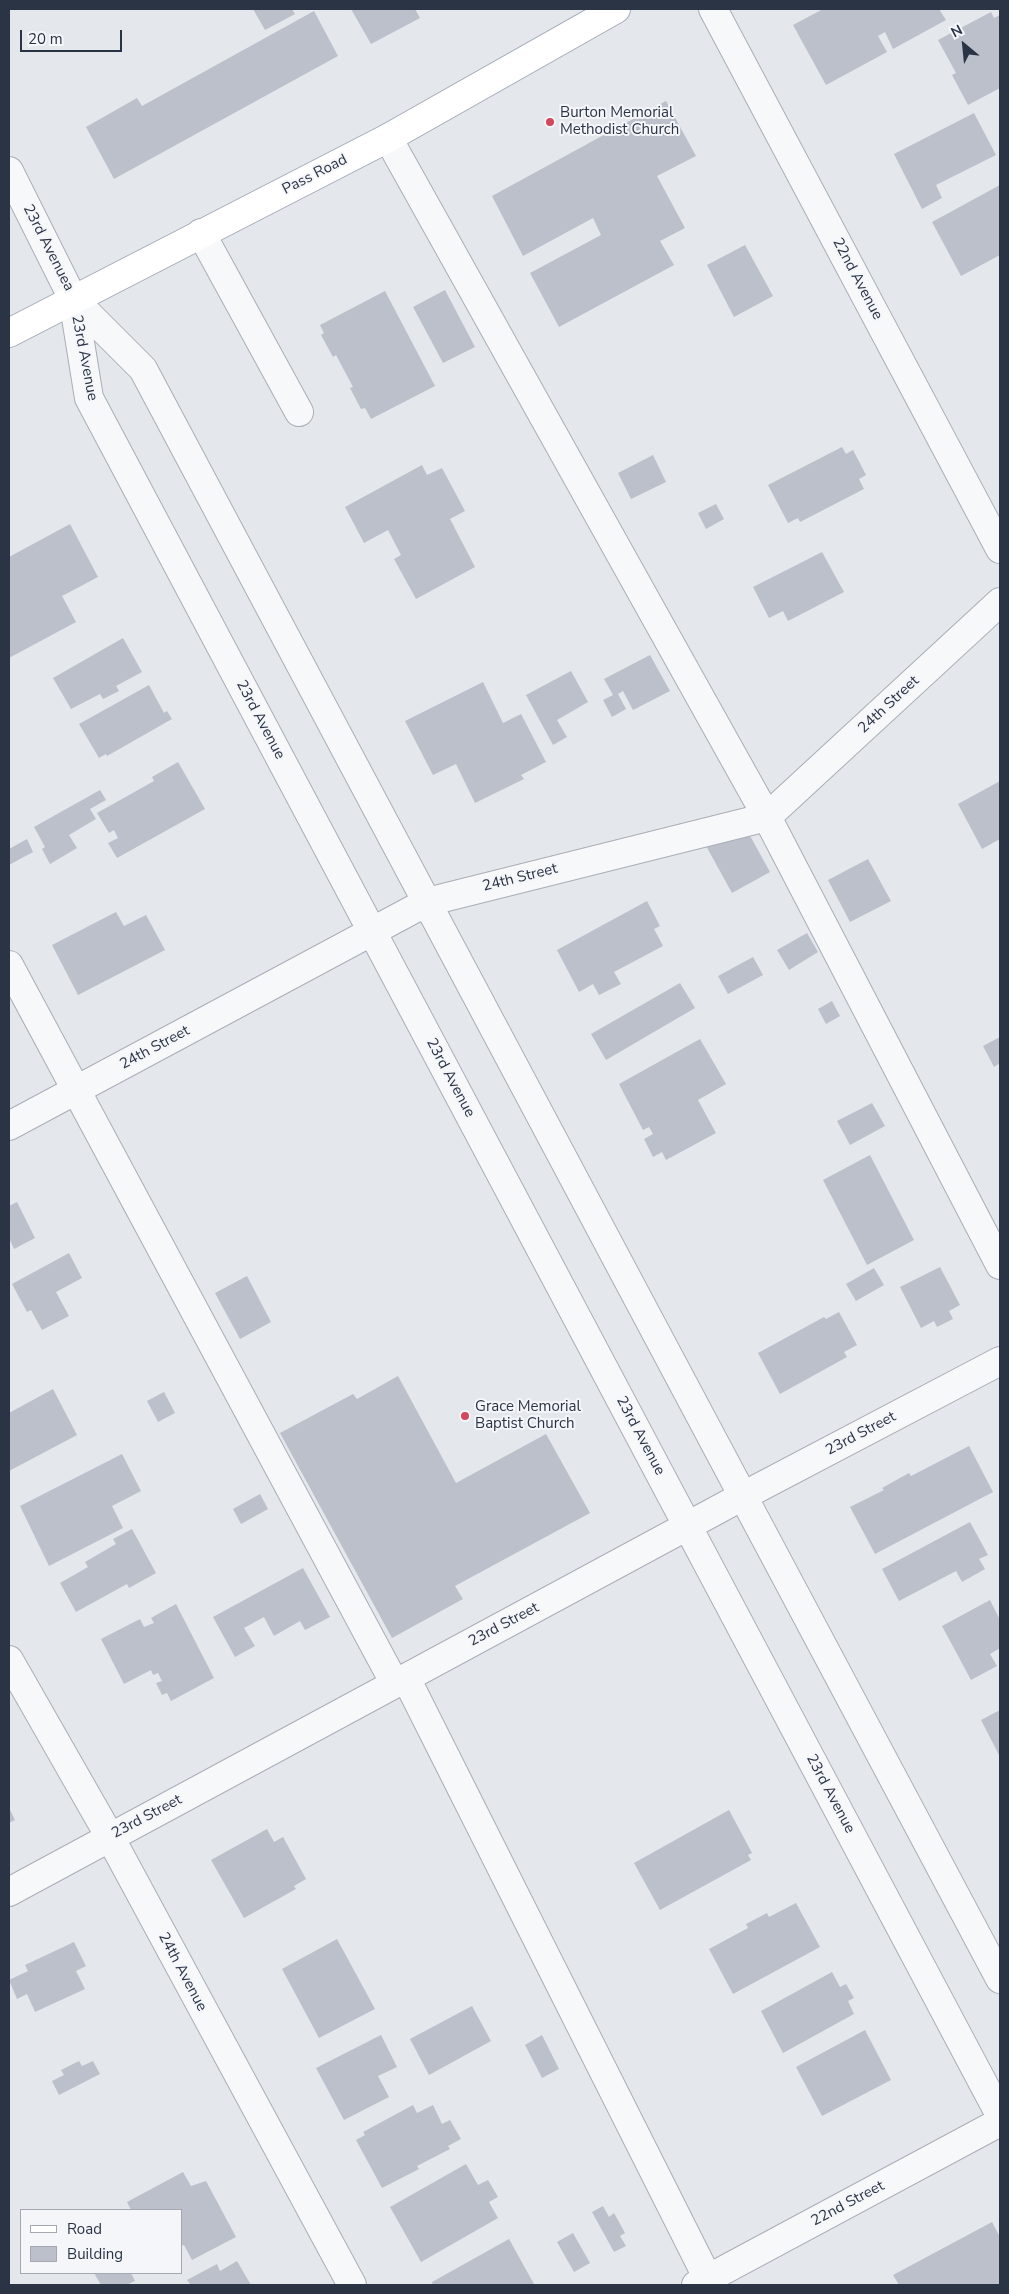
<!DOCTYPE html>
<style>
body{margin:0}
#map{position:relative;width:1009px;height:2294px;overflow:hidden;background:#e4e7ec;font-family:"Nunito Sans",sans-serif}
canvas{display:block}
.frame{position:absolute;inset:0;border:10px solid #2b3445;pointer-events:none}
.legend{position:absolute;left:20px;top:2209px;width:162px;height:65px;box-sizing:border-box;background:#f4f6f9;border:1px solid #a4a8b1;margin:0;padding:6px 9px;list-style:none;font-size:15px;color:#2b3445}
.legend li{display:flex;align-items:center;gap:10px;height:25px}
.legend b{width:25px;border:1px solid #a4a8b1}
.north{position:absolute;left:939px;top:20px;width:50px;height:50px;-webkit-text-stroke:4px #f4f6f9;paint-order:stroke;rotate:332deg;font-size:14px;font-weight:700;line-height:20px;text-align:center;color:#2b3445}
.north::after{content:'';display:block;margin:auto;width:18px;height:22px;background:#2b3445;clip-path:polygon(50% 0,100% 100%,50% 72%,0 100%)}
.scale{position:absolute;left:20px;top:30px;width:102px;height:22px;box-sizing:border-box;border:2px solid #2b3445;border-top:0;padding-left:6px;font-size:15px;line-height:18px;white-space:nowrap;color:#2b3445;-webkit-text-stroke:4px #f4f6f9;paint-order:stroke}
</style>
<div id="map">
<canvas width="1009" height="2294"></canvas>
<div class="frame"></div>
<ul class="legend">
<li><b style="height:6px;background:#fff"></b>Road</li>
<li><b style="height:14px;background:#bbc0ca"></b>Building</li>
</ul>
<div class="north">N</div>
<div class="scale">20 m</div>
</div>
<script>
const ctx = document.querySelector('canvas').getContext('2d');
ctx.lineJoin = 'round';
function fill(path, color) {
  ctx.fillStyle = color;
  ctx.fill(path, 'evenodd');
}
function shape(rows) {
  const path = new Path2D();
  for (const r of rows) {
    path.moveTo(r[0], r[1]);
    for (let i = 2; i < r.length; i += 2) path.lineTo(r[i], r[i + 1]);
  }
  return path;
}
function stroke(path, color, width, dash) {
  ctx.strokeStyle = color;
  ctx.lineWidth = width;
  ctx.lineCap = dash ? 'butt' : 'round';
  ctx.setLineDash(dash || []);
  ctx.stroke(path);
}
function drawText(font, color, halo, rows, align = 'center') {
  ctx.font = font + ' "Nunito Sans",sans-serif';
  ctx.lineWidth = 4;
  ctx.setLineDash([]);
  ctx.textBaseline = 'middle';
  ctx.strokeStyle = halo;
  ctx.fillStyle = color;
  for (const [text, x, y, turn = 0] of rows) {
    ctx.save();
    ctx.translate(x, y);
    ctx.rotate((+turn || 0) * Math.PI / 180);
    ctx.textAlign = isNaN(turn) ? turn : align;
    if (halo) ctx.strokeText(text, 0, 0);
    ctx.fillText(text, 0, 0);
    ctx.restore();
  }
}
fill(shape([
 [253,9,292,9,295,14,265,30],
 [351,9,415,9,420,18,371,44],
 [823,9,939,9,946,20,893,49,885,32,878,36,887,52,826,85,793,25],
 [314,11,338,56,114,179,86,127,137,98,142,106],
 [991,12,994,18,1000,15,1000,88,968,105,952,75,956,73,938,40],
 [666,101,696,156,657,176,685,228,660,241,674,265,559,327,530,273,601,235,593,218,523,256,492,196],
 [974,113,996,155,936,185,942,198,922,209,894,154],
 [1000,185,1000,255,961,276,932,222],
 [745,245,773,296,734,317,707,265],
 [445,290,475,347,443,363,413,307],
 [385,291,435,386,371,419,365,408,361,409,350,388,353,387,336,355,333,357,321,335,324,333,320,325],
 [842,447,846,454,853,450,866,475,859,479,864,489,800,522,798,518,788,523,768,485],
 [653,455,666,482,631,499,618,473],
 [422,465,427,475,442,468,465,511,450,519,475,567,416,599,394,559,401,555,388,530,364,543,345,507],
 [716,504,724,519,706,529,698,513],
 [70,524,98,577,62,596,76,622,9,658,9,557],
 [822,552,844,592,788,621,783,611,769,618,753,587],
 [123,638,142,672,116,686,119,691,103,699,100,694,71,709,53,678],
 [650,655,670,691,633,710,623,691,618,694,626,709,612,717,603,700,613,695,604,679],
 [571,671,588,702,557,720,567,737,553,745,526,695],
 [483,682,503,723,521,714,546,762,521,775,524,779,475,803,456,764,433,775,405,721],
 [149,685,164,713,167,711,172,719,107,756,106,754,99,758,79,724],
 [178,762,205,809,117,858,108,843,118,838,114,830,109,833,97,813,154,781,152,777],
 [1000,781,1000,839,982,849,958,804],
 [100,790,106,800,90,809,96,819,69,835,77,848,50,864,42,849,45,847,34,827],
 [743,823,770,872,732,893,705,844],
 [27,839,33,852,9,865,9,849],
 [868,859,891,901,850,922,828,880],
 [647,901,660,926,654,929,663,946,614,972,621,984,599,995,593,984,579,992,557,950],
 [116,912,124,926,146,915,165,950,78,995,52,945],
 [807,933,818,952,789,970,777,950],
 [753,957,763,975,728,994,718,976],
 [680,983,695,1008,606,1060,591,1034],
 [832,1001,840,1016,826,1024,818,1009],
 [1000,1037,1000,1063,994,1067,983,1046],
 [700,1039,726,1084,698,1100,716,1133,666,1160,662,1152,653,1157,644,1139,653,1134,649,1127,643,1130,619,1084],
 [872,1103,885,1126,850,1145,837,1121],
 [870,1155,914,1240,867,1265,823,1180],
 [17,1202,35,1238,14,1249,9,1238,9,1206],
 [69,1253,82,1278,56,1292,69,1316,42,1330,31,1310,27,1312,12,1284],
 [940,1267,960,1305,949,1311,953,1319,937,1327,934,1321,921,1328,900,1287],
 [874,1268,884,1285,856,1301,846,1284],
 [247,1276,271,1322,240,1339,215,1293],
 [839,1312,857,1345,844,1352,847,1357,780,1394,758,1353,824,1317,826,1319],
 [398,1376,456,1483,546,1434,590,1513,455,1586,463,1599,392,1638,280,1433,353,1394,357,1399],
 [53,1389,77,1435,9,1471,9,1413],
 [164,1392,175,1413,158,1422,147,1401],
 [969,1446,993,1492,875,1554,850,1507,884,1490,882,1488,909,1473,911,1476],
 [122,1454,141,1491,112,1506,123,1528,49,1566,20,1506],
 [260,1494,268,1509,241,1524,233,1509],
 [970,1522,988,1555,979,1559,985,1569,962,1582,956,1571,899,1601,882,1569],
 [132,1529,156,1573,129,1588,127,1584,76,1612,60,1583,88,1567,85,1562,116,1544,113,1539],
 [303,1568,330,1617,305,1630,300,1621,274,1636,264,1617,244,1628,255,1646,235,1657,213,1617],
 [990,1600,1000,1620,1000,1648,990,1654,997,1666,971,1680,942,1626],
 [176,1604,214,1678,171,1701,167,1693,162,1695,156,1683,162,1681,158,1673,153,1675,151,1670,124,1684,101,1639,140,1619,144,1627,154,1623,151,1618],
 [1000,1710,1000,1757,981,1720],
 [9,1808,15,1820,9,1823],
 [729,1810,752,1853,748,1855,751,1860,660,1910,634,1863],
 [267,1829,274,1842,283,1837,306,1879,294,1886,296,1889,244,1918,211,1860],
 [796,1903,820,1947,733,1994,709,1949,748,1928,746,1924,767,1913,769,1917],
 [337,1939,375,2009,319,2038,282,1969],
 [74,1942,86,1966,76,1971,85,1989,35,2012,27,1994,17,1999,9,1980,28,1971,25,1965],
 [832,1972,840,1987,846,1984,854,1998,848,2001,854,2014,783,2053,761,2011],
 [472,2006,491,2041,429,2075,410,2039],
 [865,2030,891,2080,822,2116,796,2067],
 [381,2035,397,2067,378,2076,389,2097,344,2120,316,2068],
 [542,2035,559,2069,542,2078,525,2045],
 [79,2061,82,2066,93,2061,100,2074,59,2095,52,2081,64,2075,61,2070],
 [413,2105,417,2113,433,2105,442,2124,450,2120,461,2139,448,2146,450,2149,417,2166,419,2169,382,2188,356,2140,365,2135,363,2132],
 [466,2164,478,2185,488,2180,498,2197,489,2202,498,2218,421,2262,390,2207],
 [183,2172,191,2186,206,2181,236,2237,192,2260,184,2245,181,2246,181,2210,131,2210,127,2202],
 [603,2206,609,2217,614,2213,625,2233,620,2236,626,2246,614,2252,592,2212],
 [992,2222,1000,2237,1000,2285,899,2285,893,2275],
 [573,2233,590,2263,574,2272,557,2242],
 [509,2239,534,2284,433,2285,432,2282],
 [237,2261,251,2285,191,2285,187,2280,217,2264,220,2271],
 [94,2273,131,2273,135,2281,126,2285,101,2285]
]), '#bbc0ca');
const minor = shape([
 [713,9,1000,549],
 [388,138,767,817,1000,1265],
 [9,171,73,299,143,369,1000,1979],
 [201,233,299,412],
 [73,299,89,398,1000,2115],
 [9,965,395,1684],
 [9,1126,427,902,767,817,1000,602],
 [9,1660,110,1837,352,2285],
 [406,1678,711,2285],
 [9,1892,743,1496,1000,1361],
 [696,2285,1000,2122]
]);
const major = shape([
 [9,333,388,138,616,9]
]);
stroke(minor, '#a9aeb7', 30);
stroke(major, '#a3abb8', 30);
stroke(minor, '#f7f8fa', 28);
stroke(major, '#fff', 28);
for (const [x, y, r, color] of [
 [550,122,5,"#d1495b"],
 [465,1416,5,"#d1495b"]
]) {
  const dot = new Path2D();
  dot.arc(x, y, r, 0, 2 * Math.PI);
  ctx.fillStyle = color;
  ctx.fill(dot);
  stroke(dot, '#f4f6f9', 2);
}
drawText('15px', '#2b3445', '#f4f6f9', [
 ["Burton Memorial",560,113],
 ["Methodist Church",560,130],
 ["Grace Memorial",475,1407],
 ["Baptist Church",475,1424]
], 'left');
drawText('15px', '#2b3445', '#f4f6f9', [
 ["Pass Road",315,175,-27],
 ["23rd Avenuea",48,248,63],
 ["22nd Avenue",857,279,62],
 ["23rd Avenue",84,358,79],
 ["24th Street",889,705,-43],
 ["23rd Avenue",260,720,62],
 ["24th Street",520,878,-14],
 ["24th Street",155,1048,-28],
 ["23rd Avenue",450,1078,62],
 ["23rd Street",861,1434,-28],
 ["23rd Avenue",640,1436,62],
 ["23rd Street",504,1625,-28],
 ["23rd Avenue",830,1794,62],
 ["23rd Street",147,1817,-28],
 ["24th Avenue",182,1972,62],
 ["22nd Street",848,2204,-28]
]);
</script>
